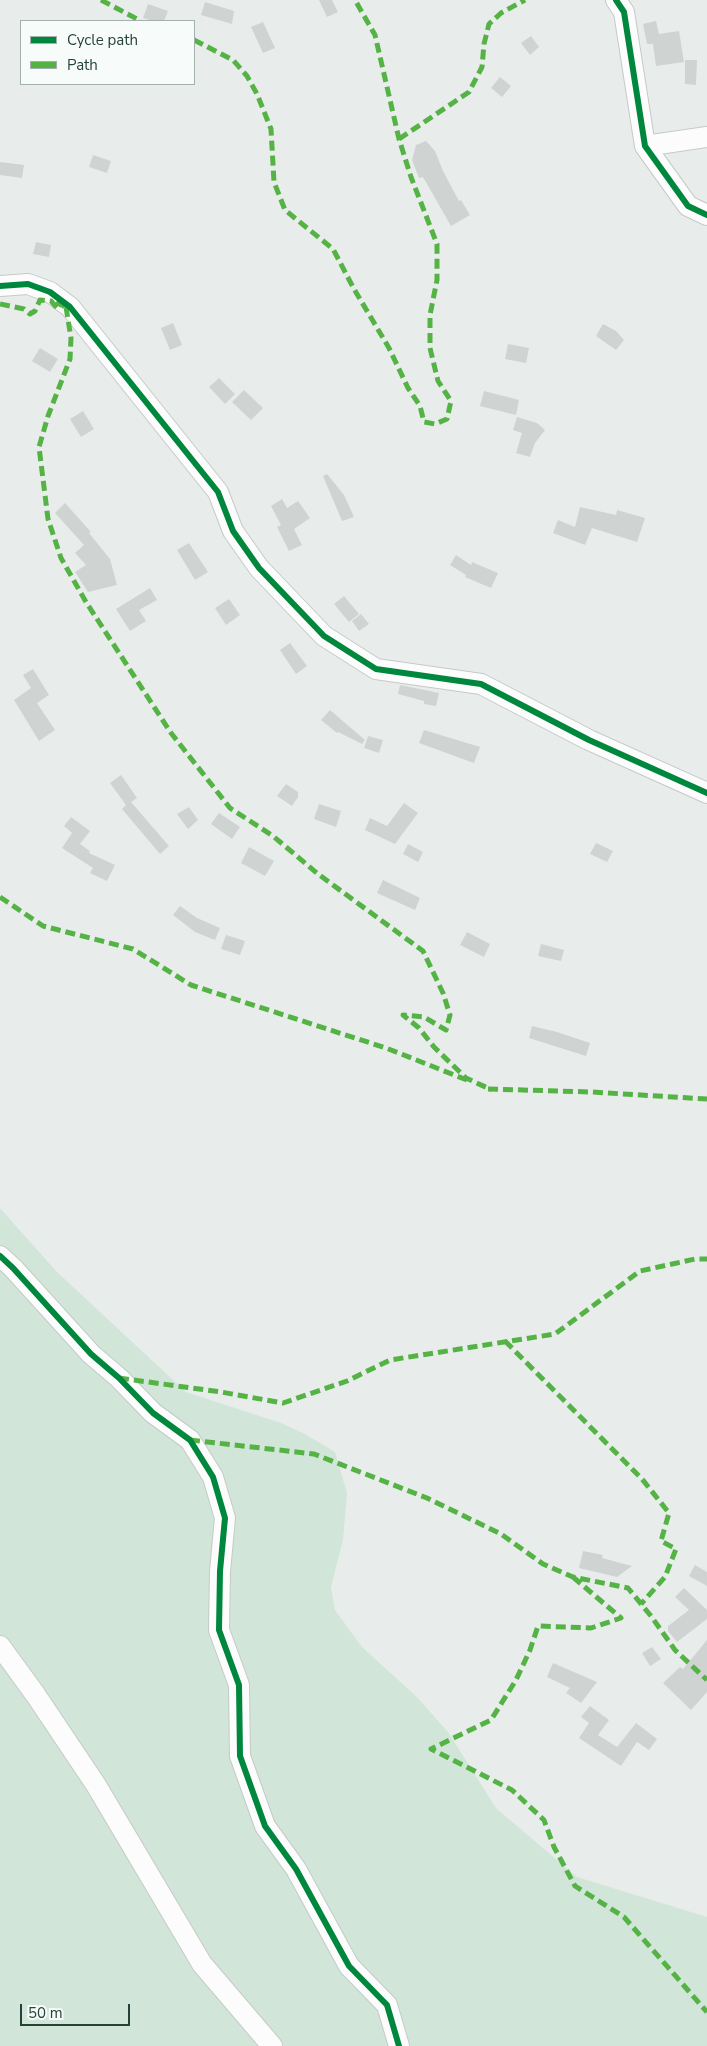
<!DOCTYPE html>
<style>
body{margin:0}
#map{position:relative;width:707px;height:2046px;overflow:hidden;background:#e8edeb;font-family:"Nunito Sans",sans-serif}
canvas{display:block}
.legend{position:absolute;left:20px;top:20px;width:175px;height:65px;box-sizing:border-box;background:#f7fbf9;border:1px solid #a3b1ad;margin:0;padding:6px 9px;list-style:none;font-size:15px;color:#24423a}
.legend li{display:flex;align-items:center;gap:10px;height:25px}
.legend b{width:25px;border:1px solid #a3b1ad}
.scale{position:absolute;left:20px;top:2004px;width:110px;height:22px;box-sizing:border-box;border:2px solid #24423a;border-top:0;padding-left:6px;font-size:15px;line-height:18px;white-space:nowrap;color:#24423a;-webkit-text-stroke:4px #f7fbf9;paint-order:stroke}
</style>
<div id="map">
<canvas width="707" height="2046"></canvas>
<ul class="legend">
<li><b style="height:6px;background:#00873e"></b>Cycle path</li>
<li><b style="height:6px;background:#55b346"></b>Path</li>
</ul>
<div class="scale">50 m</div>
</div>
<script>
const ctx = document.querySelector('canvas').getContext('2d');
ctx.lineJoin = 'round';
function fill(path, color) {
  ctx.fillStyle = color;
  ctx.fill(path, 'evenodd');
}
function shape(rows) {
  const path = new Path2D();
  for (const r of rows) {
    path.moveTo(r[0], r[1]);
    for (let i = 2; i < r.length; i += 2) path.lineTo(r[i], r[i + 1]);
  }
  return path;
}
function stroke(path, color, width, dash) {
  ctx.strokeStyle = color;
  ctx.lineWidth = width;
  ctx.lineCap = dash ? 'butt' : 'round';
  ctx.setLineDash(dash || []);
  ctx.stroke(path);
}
fill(shape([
 [0,1208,56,1271,186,1392,281,1423,305,1434,335,1452,347,1493,343,1540,331,1587,335,1610,362,1647,417,1697,448,1732,496,1808,577,1877,707,1917,707,2046,0,2046]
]), '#d1e6d8');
fill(shape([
 [319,0,332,0,338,12,327,17],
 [205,2,234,11,232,24,201,15],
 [148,4,168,11,164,21,152,21,143,18],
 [656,21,659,34,679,31,684,62,656,66,653,44,647,44,643,24],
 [263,22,275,48,263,53,251,27],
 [531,36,539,47,530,55,521,43],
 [685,60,697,60,696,85,685,84],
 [500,77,511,86,502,97,491,88],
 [426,141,435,151,443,171,459,201,461,200,470,215,451,226,423,177,419,178,412,160,416,145],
 [93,155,111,161,107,173,89,167],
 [0,162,24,165,22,178,0,175],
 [36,242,51,245,49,257,33,254],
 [173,323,182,345,170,350,161,328],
 [603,324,616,331,624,340,616,350,596,336],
 [508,344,529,348,526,363,505,359],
 [40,348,58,359,50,372,32,361],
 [219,378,235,394,225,404,209,387],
 [244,390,263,408,251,420,232,402],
 [484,391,519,400,516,415,480,406],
 [83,411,94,429,81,437,70,419],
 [517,417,537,423,545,430,535,443,530,457,516,453,522,433,513,430],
 [327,474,344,495,354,517,342,521,323,476],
 [282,499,287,508,298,501,310,518,294,529,302,545,289,551,277,527,281,525,271,506],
 [65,503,91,532,89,533,110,559,117,585,88,592,75,572,86,565,75,553,84,545,55,513],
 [580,507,616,515,617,510,645,518,637,542,592,528,585,545,553,533,558,520,575,527],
 [189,543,208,572,195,580,177,550],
 [456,555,471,565,472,562,498,573,491,588,465,577,466,575,450,565],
 [150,588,157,600,139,610,146,621,130,631,116,609],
 [344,596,359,614,349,622,334,604],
 [229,599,240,615,226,625,215,608],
 [361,614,369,624,359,631,352,621],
 [290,643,307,666,296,674,280,650],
 [33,669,49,695,37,703,55,730,39,741,14,700,31,688,23,675],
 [400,685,439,693,436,706,424,704,424,701,398,694],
 [330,710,365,740,362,744,338,732,337,733,321,720],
 [424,730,480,747,474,763,419,743],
 [368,736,383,740,379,753,364,748],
 [121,775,137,798,131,802,169,846,160,854,122,809,126,805,110,783],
 [286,784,298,792,298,797,292,806,277,796],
 [404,803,418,813,395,844,365,830,370,818,387,826],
 [319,804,341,811,336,827,314,819],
 [189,807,198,820,188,829,177,814],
 [219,813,240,827,232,839,211,824],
 [71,817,90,831,80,844,90,851,89,853,115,865,107,881,90,873,93,868,62,848,72,833,64,826],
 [596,843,613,851,607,862,590,854],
 [408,844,423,852,418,862,403,854],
 [249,847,274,861,265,876,241,863],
 [383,880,420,898,415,910,377,893],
 [180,906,197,918,220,928,215,940,195,932,173,915],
 [467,932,490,944,484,957,460,945],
 [226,935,245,941,240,955,221,949],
 [541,944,564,950,561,961,538,956],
 [532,1026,557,1032,590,1043,586,1056,529,1038],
 [583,1551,603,1555,602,1558,632,1566,617,1577,579,1568],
 [695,1565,707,1572,707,1586,689,1576],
 [684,1588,707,1610,707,1619,677,1642,668,1631,668,1626,689,1610,675,1597],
 [707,1640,707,1692,691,1710,663,1683,680,1667,683,1669],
 [652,1647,661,1659,650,1666,642,1653],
 [553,1663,597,1682,581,1703,566,1693,570,1688,547,1677],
 [590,1706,609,1720,598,1735,617,1747,636,1723,657,1739,649,1750,637,1742,621,1766,579,1738,589,1723,581,1717]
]), '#cfd4d2');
const minor = shape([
 [616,0,624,12,645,146,688,206,707,215],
 [645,146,707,137],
 [0,286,28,284,50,292,70,307,218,492,233,531,259,568,324,636,376,669,481,684,589,740,707,793],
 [0,1256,13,1268,91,1354,119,1378,153,1413,190,1440,213,1477,225,1518,220,1571,219,1630,239,1685,240,1756,265,1826,296,1869,349,1966,387,2005,399,2046],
 [0,1646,35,1694,96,1785,202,1964,272,2046]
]);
stroke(minor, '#c5cac8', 22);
stroke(minor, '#fcfcfc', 20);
stroke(shape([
 [101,0,141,21],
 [194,40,233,60,247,76,257,94,271,129,274,182,285,210,333,249,354,289,389,348,408,388,420,406,424,422,435,424,447,419,451,401,438,381,430,348,430,315,437,280,437,244,411,177,399,139,375,35,355,0],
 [399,139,469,92,482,67,484,44,489,24,501,13,525,0],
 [0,304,24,309,30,314,35,311,40,300,51,301,57,308,60,308,62,306,57,301],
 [66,307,71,338,70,359,48,416,39,447,48,519,61,558,86,602,171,733,230,808,273,836,318,874,423,951,443,993,450,1015,446,1030,424,1017,403,1015,419,1028,434,1047,466,1078,492,1090],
 [0,897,43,926,133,949,191,985,386,1048,467,1080],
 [488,1089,591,1092,707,1099],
 [505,1341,642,1479,669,1513,661,1541,676,1549,665,1577,641,1604],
 [119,1378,221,1392,283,1403,347,1381,390,1360,555,1334,640,1271,695,1259,707,1259],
 [190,1440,314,1454,427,1498,501,1534,543,1564,573,1577,628,1588,651,1616,675,1650,707,1680],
 [573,1577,621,1618,591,1628,538,1626,530,1650,516,1680,491,1720,431,1749,512,1790,544,1820,554,1847,575,1886,624,1917,707,2012]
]), '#55b346', 5, [10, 5]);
stroke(shape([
 [616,0,624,12,645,146,688,206,707,215],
 [0,286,28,284,50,292,70,307,218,492,233,531,259,568,324,636,376,669,481,684,589,740,707,793],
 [0,1256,13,1268,91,1354,119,1378,153,1413,190,1440,213,1477,225,1518,220,1571,219,1630,239,1685,240,1756,265,1826,296,1869,349,1966,387,2005,399,2046]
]), '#00873e', 6);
</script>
